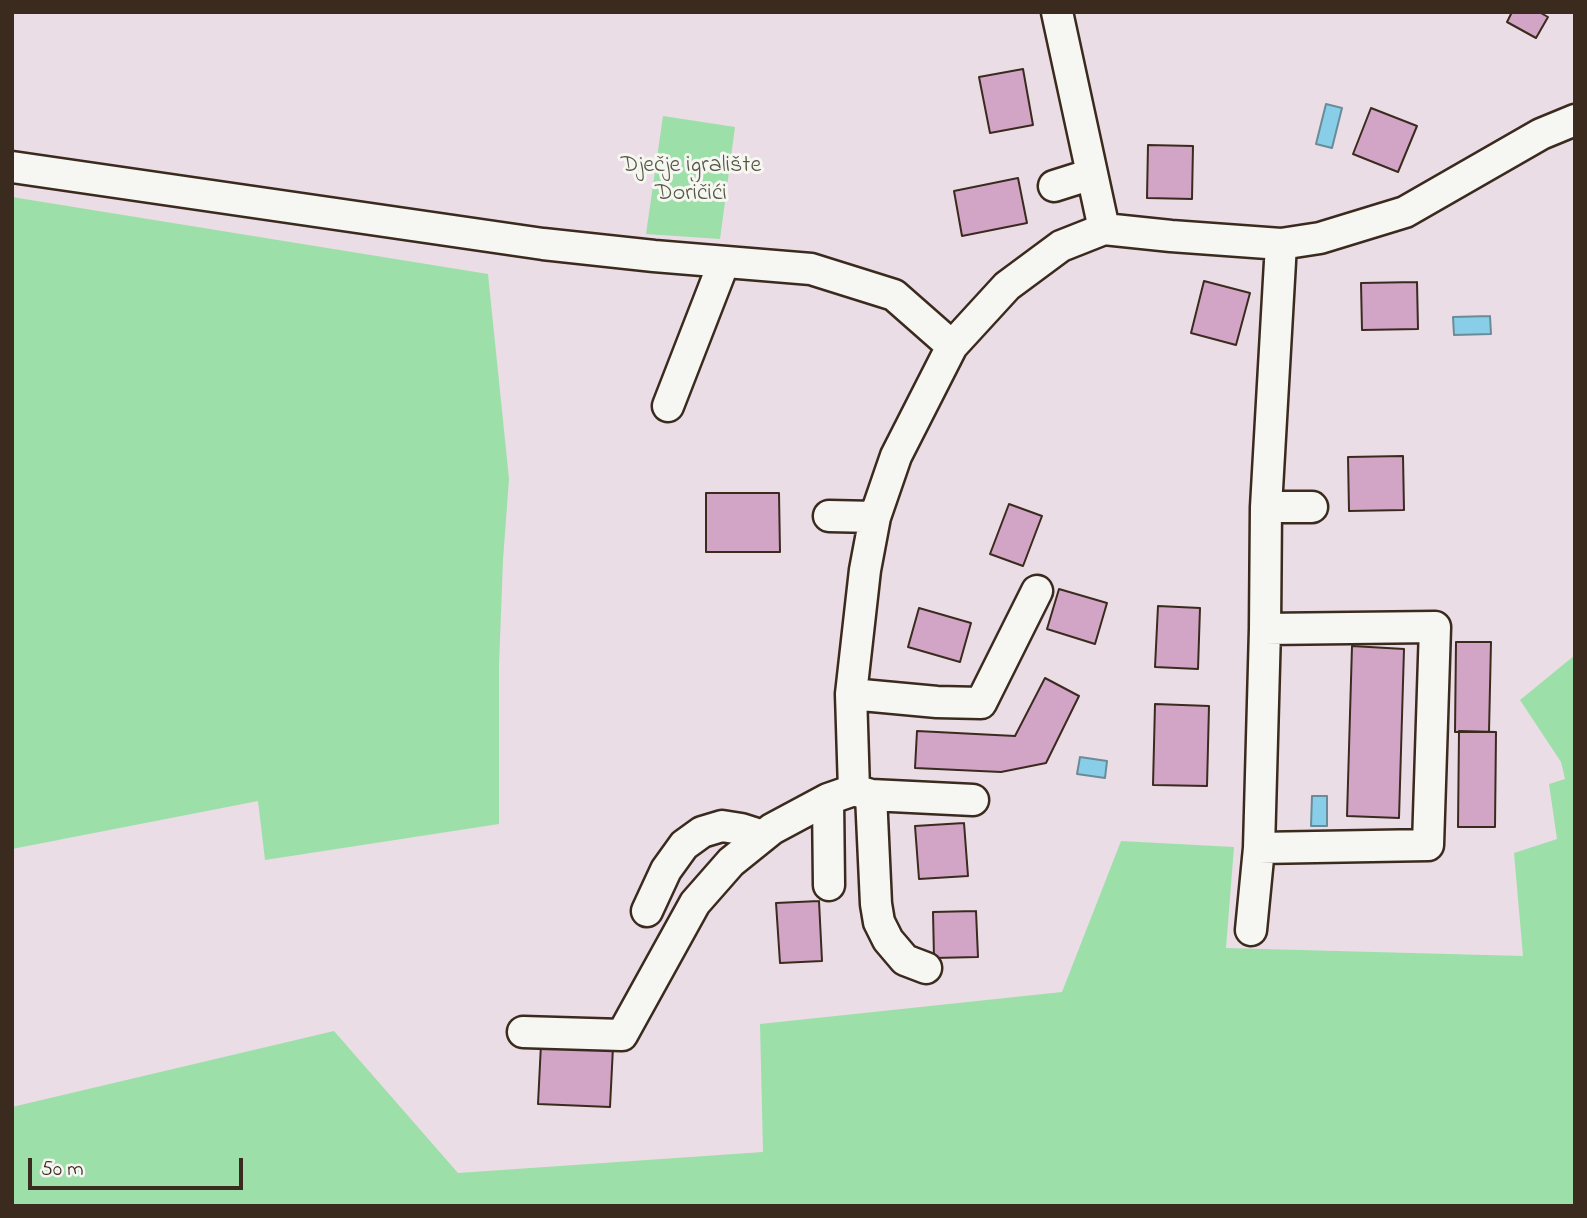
<!DOCTYPE html>
<meta charset="utf-8">
<style>
body{margin:0}
#map{position:relative;width:1587px;height:1218px;overflow:hidden;background:#ebdde5;font-family:"Indie Flower",sans-serif}
canvas{display:block}
.frame{position:absolute;inset:0;border:14px solid #3b2a1e;pointer-events:none}
.scale{position:absolute;left:28px;top:1158px;width:215px;height:32px;box-sizing:border-box;border:4px solid #3b2a1e;border-top:0;padding-left:9px;font-size:21px;line-height:24px;white-space:nowrap;color:#3b2a1e;-webkit-text-stroke:5px #f6f6f2;paint-order:stroke}
</style>
<div id="map">
<canvas width="1587" height="1218"></canvas>
<div class="frame"></div>
<div class="scale">50 m</div>
</div>
<script>
const ctx = document.querySelector('canvas').getContext('2d');
ctx.lineJoin = 'round';
function fill(path, color) {
  ctx.fillStyle = color;
  ctx.fill(path, 'evenodd');
}
function shape(rows) {
  const path = new Path2D();
  for (const r of rows) {
    path.moveTo(r[0], r[1]);
    for (let i = 2; i < r.length; i += 2) path.lineTo(r[i], r[i + 1]);
  }
  return path;
}
function stroke(path, color, width, dash) {
  ctx.strokeStyle = color;
  ctx.lineWidth = width;
  ctx.lineCap = dash ? 'butt' : 'round';
  ctx.setLineDash(dash || []);
  ctx.stroke(path);
}
function drawText(font, color, halo, rows, align = 'center') {
  ctx.font = font + ' "Indie Flower",sans-serif';
  ctx.lineWidth = 6;
  ctx.setLineDash([]);
  ctx.textBaseline = 'middle';
  ctx.strokeStyle = halo;
  ctx.fillStyle = color;
  for (const [text, x, y, turn = 0] of rows) {
    ctx.save();
    ctx.translate(x, y);
    ctx.rotate((+turn || 0) * Math.PI / 180);
    ctx.textAlign = isNaN(turn) ? turn : align;
    if (halo) ctx.strokeText(text, 0, 0);
    ctx.fillText(text, 0, 0);
    ctx.restore();
  }
}
fill(shape([
 [663,116,735,127,720,239,646,234],
 [12,197,488,274,509,479,503,560,499,666,499,824,265,860,258,801,12,849],
 [1575,655,1575,1206,12,1206,12,1107,334,1031,458,1173,763,1152,760,1024,1062,992,1121,841,1234,847,1226,948,1523,956,1514,853,1557,839,1549,784,1565,779,1561,762,1520,700]
]), '#9ddfa9');
const water = shape([
 [1326,104,1342,108,1332,148,1316,144,1326,104],
 [1490,316,1491,334,1454,335,1453,317,1490,316],
 [1080,757,1107,761,1105,778,1077,774,1080,757],
 [1312,796,1327,796,1327,826,1311,826,1312,796]
]);
fill(water, '#88cee9');
stroke(water, '#698c98', 2);
const building = shape([
 [1512,12,1539,12,1548,17,1536,38,1507,22,1512,12],
 [1023,69,1033,125,990,133,979,77,1023,69],
 [1371,108,1417,126,1398,172,1353,154,1371,108],
 [1148,145,1193,146,1192,199,1147,198,1148,145],
 [1018,178,1027,223,962,236,954,191,1018,178],
 [1204,281,1250,293,1236,345,1191,333,1204,281],
 [1417,282,1418,329,1362,330,1361,283,1417,282],
 [1403,456,1404,510,1349,511,1348,457,1403,456],
 [706,493,779,493,780,552,706,552,706,493],
 [1009,504,1042,516,1023,566,990,554,1009,504],
 [1059,589,1107,603,1095,644,1047,629,1059,589],
 [1158,606,1200,608,1198,669,1155,667,1158,606],
 [919,608,971,623,960,662,908,647,919,608],
 [1456,642,1491,642,1489,732,1455,732,1456,642],
 [1352,646,1404,649,1399,818,1347,816,1352,646],
 [1045,678,1079,696,1046,763,1001,772,915,768,917,731,1015,736,1045,678],
 [1155,704,1209,706,1207,786,1153,785,1155,704],
 [1459,731,1496,732,1495,827,1458,827,1459,731],
 [964,823,968,876,919,879,915,826,964,823],
 [819,901,822,961,780,963,776,903,819,901],
 [976,911,978,957,934,958,933,912,976,911],
 [541,1044,613,1047,610,1107,538,1104,541,1044]
]);
fill(building, '#d2a4c6');
stroke(building, '#3b2a1e', 2);
const minor = shape([
 [1057,12,1104,229],
 [12,167,543,244,654,256,811,269,894,295,952,346],
 [1054,186,1092,174],
 [668,406,724,262],
 [1266,507,1312,507],
 [829,516,875,517],
 [851,694,937,702,981,703,1037,591],
 [854,790,871,795,876,904,879,922,888,940,905,960,926,968],
 [871,795,973,800],
 [828,799,829,885],
 [1259,848,1428,845,1435,627,1265,629],
 [647,911,666,870,684,845,702,832,722,826,741,829,763,836],
 [1251,930,1259,848,1265,629,1266,507,1281,244],
 [523,1032,622,1035,695,903,731,862,772,829,828,799,854,790,851,694,865,570,875,517,896,456,952,346,1007,286,1061,246,1104,229,1171,236,1281,244,1320,238,1405,212,1541,134,1575,120]
]);
stroke(minor, '#3b2a1e', 35);
stroke(minor, '#f6f6f2', 30);
drawText('24px', '#545741', '#f6f6f2', [
 ["Dječje igralište",691,167],
 ["Doričići",691,195]
]);
</script>
